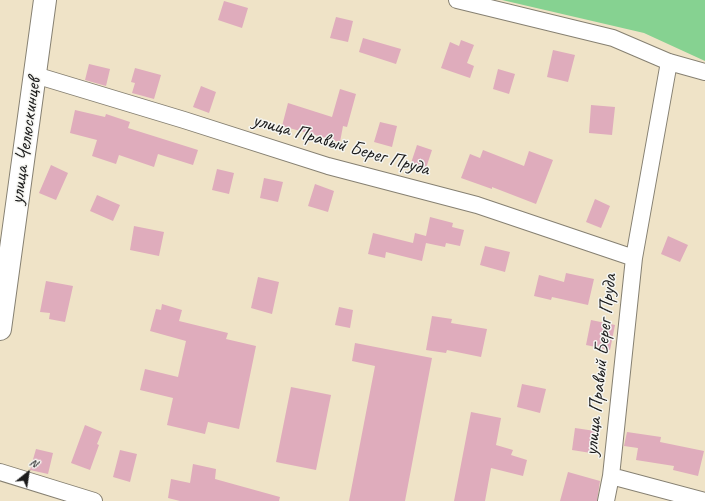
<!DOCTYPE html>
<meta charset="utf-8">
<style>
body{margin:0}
#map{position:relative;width:705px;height:501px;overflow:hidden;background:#efe3c7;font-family:Caveat,sans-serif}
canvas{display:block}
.north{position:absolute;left:8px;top:453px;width:40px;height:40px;-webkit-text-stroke:3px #f6f6f2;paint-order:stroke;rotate:30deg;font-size:11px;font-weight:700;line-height:16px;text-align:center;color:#1c1c1c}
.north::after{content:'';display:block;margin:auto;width:14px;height:18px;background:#1c1c1c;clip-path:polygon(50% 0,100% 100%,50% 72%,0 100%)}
</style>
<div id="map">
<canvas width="705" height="501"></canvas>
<div class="north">N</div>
</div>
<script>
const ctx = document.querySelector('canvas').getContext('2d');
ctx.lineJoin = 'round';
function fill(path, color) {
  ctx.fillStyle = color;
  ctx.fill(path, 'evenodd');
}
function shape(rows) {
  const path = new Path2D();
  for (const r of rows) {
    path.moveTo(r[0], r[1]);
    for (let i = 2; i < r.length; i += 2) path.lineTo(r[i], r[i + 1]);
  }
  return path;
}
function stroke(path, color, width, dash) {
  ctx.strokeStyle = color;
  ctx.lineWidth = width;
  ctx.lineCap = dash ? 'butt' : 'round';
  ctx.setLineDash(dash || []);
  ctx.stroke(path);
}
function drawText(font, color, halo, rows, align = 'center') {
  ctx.font = font + ' Caveat,sans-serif';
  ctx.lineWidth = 3;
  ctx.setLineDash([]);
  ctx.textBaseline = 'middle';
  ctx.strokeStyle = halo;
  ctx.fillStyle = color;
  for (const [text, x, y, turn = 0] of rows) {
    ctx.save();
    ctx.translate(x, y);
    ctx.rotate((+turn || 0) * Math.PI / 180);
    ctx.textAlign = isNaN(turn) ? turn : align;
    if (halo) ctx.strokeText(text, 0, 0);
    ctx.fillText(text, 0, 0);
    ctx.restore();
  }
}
fill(shape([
 [502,0,705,0,705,61,644,33]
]), '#86d291');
fill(shape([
 [224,1,248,8,242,28,218,20],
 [336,17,353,21,348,42,330,38],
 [363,38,401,49,396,64,359,52],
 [461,40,474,45,467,63,474,66,470,78,441,68,450,42,459,46],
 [553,50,575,55,568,82,547,77],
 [89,64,110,69,106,86,85,80],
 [135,68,161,75,154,99,132,93,135,83,131,82],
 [498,69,515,74,509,94,493,89],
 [201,86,216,92,209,113,193,107],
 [340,89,356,94,347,127,343,126,340,142,282,126,288,103,332,117],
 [591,105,615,107,612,135,589,133],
 [75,110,105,117,106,114,130,122,128,128,198,150,193,165,158,154,154,167,119,155,116,164,92,156,97,140,70,133],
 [380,122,397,126,392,147,374,142],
 [417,145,432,150,426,168,411,163],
 [483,150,524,166,529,151,553,160,536,204,492,187,492,189,461,178,470,154,480,158],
 [51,165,68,173,56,200,39,193],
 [217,169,234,173,229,194,212,190],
 [264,178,283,182,278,202,260,198],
 [315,184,334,191,328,212,308,206],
 [97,195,120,205,113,221,90,211],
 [595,199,610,206,601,228,586,222],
 [430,217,453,223,452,227,464,230,460,246,446,243,445,247,426,243,422,261,386,252,385,258,368,254,373,233,413,243,415,233,426,236],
 [134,226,164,232,159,256,130,250],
 [668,236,688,245,680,262,661,254],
 [485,246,510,252,505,272,480,265],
 [566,273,594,279,588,305,552,297,551,300,534,296,539,275,564,282],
 [258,277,279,282,272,314,251,308],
 [46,281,73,286,65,322,49,319,50,313,40,312],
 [162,304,182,310,179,321,228,333,226,339,256,346,239,429,208,422,205,434,167,425,173,398,140,390,145,369,178,377,186,341,150,331,156,309,161,310],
 [339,307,353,310,350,328,335,325],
 [432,316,452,319,451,323,487,329,481,357,447,350,446,353,426,350],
 [591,320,615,325,610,350,586,345],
 [355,343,432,358,405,501,349,501,375,366,352,361],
 [522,384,546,389,540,413,517,407],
 [291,387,331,395,316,470,276,462],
 [471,412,501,418,496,445,513,450,511,455,527,460,523,476,491,468,485,501,454,501],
 [85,425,102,432,97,444,99,445,90,470,71,463],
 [575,428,595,431,591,453,572,450],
 [627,432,661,437,660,442,704,451,698,476,673,470,674,466,636,460,638,448,624,446],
 [36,449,53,453,48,474,30,470],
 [120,450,137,454,130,482,113,477],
 [193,464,216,469,215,479,280,497,279,501,180,501,168,498,171,479,190,483],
 [568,472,600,481,597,501,560,501]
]), '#dfacbc');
const minor = shape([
 [457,0,613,38,669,62,705,72],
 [35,75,184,120,328,166,477,205,634,258],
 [0,472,94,501],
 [611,476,705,501],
 [606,501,611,476,634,258,669,62]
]);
const secondary = shape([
 [0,329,45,0]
]);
stroke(minor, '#868072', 18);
stroke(secondary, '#868072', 24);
stroke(minor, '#fff', 16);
stroke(secondary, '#fff', 22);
drawText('20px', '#1c1c1c', '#f6f6f2', [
 ["улица Челюскинцев",26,141,-82],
 ["улица Правый Берег Пруда",341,145,16],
 ["улица Правый Берег Пруда",601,365,-84]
]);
</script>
